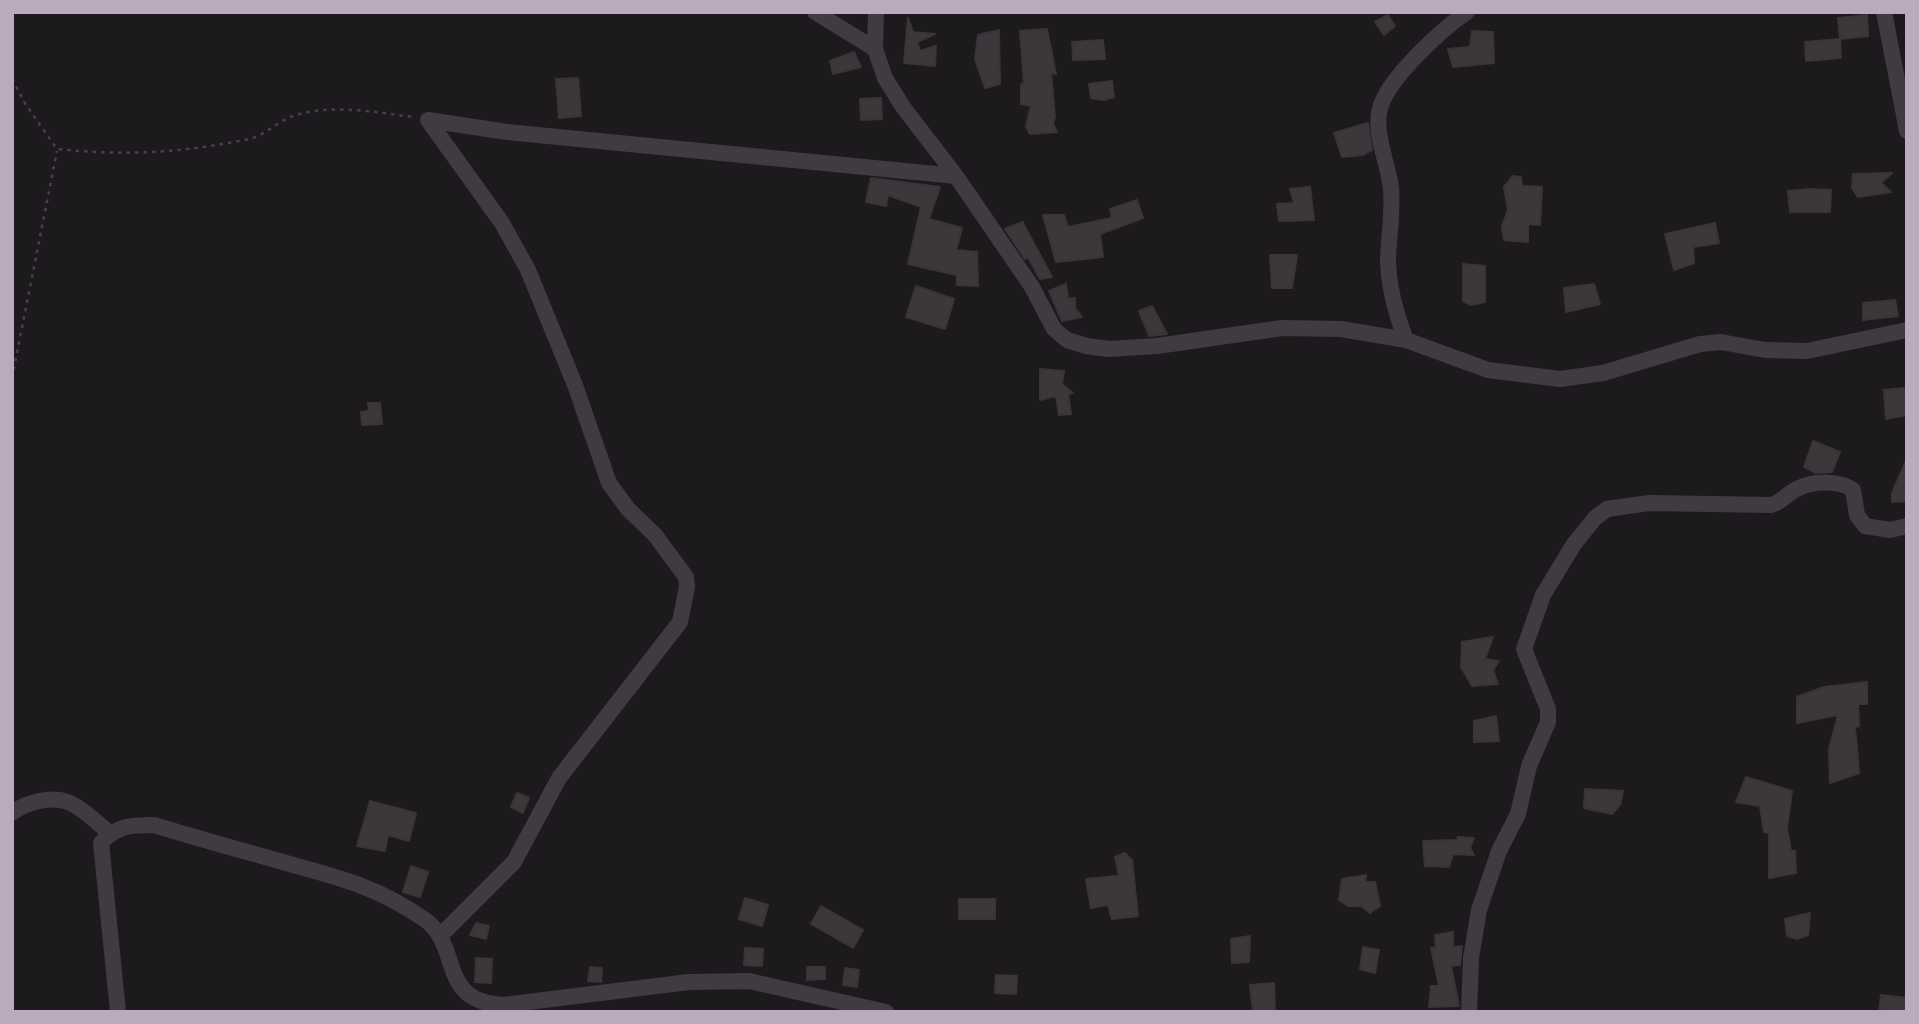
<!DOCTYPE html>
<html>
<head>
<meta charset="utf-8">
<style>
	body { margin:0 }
	#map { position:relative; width:1919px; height:1024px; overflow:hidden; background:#1c1a1c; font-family:Jost,sans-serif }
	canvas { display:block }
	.frame { position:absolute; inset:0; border:14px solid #b9abbd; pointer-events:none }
</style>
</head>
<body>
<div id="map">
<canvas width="1919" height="1024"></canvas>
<div class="frame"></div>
</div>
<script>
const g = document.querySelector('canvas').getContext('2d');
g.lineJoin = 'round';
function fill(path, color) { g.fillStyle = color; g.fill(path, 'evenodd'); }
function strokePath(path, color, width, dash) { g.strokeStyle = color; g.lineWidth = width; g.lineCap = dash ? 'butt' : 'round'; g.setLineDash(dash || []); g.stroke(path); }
const building = new Path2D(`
	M1388 15 1395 26 1384 35 1375 22Z
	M1867 15 1868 36 1840 39 1838 18Z
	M908 18 913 32 935 34 917 42 920 51 936 46 935 66 904 63Z
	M1047 29 1056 74 1051 73 1055 117 1053 124 1057 132 1030 134 1026 126 1031 106 1021 104V84L1024 85 1020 31Z
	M999 30 1000 84 985 88 975 59 978 35Z
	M1472 31 1493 32 1494 63 1453 67 1448 49 1470 47Z
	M1840 39 1841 58 1806 61 1805 42Z
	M1103 40 1105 59 1073 60 1072 42Z
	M854 52 861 67 833 74 830 61Z
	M578 78 581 116 559 118 556 79Z
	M1112 81 1114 97 1103 100 1091 98 1089 84Z
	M881 98 882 119 861 120 860 99Z
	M1368 123 1372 150 1363 155 1342 157 1334 133Z
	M1892 173 1881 183 1891 192 1858 197 1852 188 1853 174Z
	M1513 176 1521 177 1522 186 1542 187 1540 225 1528 224V242L1504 240 1502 226 1508 210 1504 187Z
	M871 178 940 187 929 219 962 228 956 250 977 252 978 286 957 285V275L908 264 921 207 888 195 886 206 866 202Z
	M1310 187 1314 220 1279 221 1277 204 1294 203 1290 189Z
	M1810 189 1831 190 1830 212H1790L1788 191Z
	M1137 200 1143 218 1100 234 1103 257 1056 262 1043 215H1064L1068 227 1112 218 1110 209Z
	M1023 222 1024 225 1052 277 1040 279 1028 257 1025 259 1005 229Z
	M1715 223 1719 243 1693 247 1694 263 1674 270 1665 234Z
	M1270 255H1297L1292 288H1272Z
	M1463 264 1485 266V302L1471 305 1463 301Z
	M1066 284 1068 299 1075 298V308L1082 317 1062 321 1049 291Z
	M1594 284 1600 304 1566 312 1564 288Z
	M916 286 954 299 945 329 906 317Z
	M1895 300 1898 316 1863 320V303Z
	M1152 306 1167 334 1149 336 1139 311Z
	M1040 369 1064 371 1062 384 1073 393 1068 394 1071 414 1059 415 1056 396 1040 400Z
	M1907 388V415L1886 419 1884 390Z
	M368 403H380L382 424 362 425 361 412 369 411Z
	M1813 441 1840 452 1832 472 1816 473 1804 467Z
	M1907 459V501L1892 502V493Z
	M1493 637 1485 659 1499 661 1493 670 1498 684 1472 686 1461 667 1462 642Z
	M1867 682V704H1858L1859 726 1855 727 1859 773 1830 783 1829 749 1838 715 1797 723V697L1824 687Z
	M1496 716 1499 741 1474 742V721Z
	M1746 777 1792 791 1787 828 1791 851H1795L1796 873 1769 878V833L1764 832 1760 806 1736 802Z
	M1585 789 1623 791 1620 805 1612 814 1584 808Z
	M517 793 529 798 523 813 511 807Z
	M370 801 416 813 409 841 388 835 385 851 357 846Z
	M1458 837 1474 838 1470 848 1474 855 1453 854 1449 867 1425 866 1423 841 1457 840Z
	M1125 853 1132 860 1138 916 1112 919 1108 905 1091 908 1086 879 1119 876 1115 857Z
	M411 866 428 872 420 897 403 892Z
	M1366 875 1365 882H1375L1380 906 1370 913 1361 906H1348L1339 900 1342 879Z
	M745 898 768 905 762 926 739 919Z
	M959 899H995V919H959Z
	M821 906 863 930 853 948 811 924Z
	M1810 913 1808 935 1797 939 1787 936 1785 919Z
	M476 923 489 926 486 939 470 935Z
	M1453 932V947L1462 946 1460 965 1451 966 1459 1006 1429 1007 1431 986H1439L1431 948H1436L1435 935Z
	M1250 936 1249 962 1232 963 1231 939Z
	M1363 947 1379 950 1375 973 1360 969Z
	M745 948 763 949 762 966 744 965Z
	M476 958 492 959 491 983 475 982Z
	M590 967 602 968 601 982 588 981Z
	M807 967H825V979L807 980Z
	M845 968 859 970 857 987 843 985Z
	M996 975 1017 976 1016 994 995 993Z
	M1274 983 1275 1012H1253L1250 985Z
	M1881 995 1907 998V1012H1879Z`);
fill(building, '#3c373b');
strokePath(building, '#393438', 2);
strokePath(new Path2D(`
	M12 79 26 105 57 149C124 156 182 153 249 139 266 135 279 120 296 115 334 104 374 112 413 117
	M12 378 57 151`), '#474049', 2.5, [3.5, 5]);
strokePath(new Path2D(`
	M815 12 875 49
	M876 12 875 49 885 78 903 107 956 176 1032 287 1054 329 1067 340 1086 346 1109 349 1157 346 1282 328 1341 329 1406 340 1488 370 1560 379 1603 373 1700 344 1721 342 1765 350 1807 351 1907 330
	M1884 12 1907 131
	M428 120 502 223 528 270 575 385 609 483 628 509 655 535 686 577 687 587 680 622 559 778 514 862 441 935
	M428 120 507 132 956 176
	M1406 340C1396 314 1388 286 1388 258 1389 234 1393 212 1391 188 1388 162 1372 130 1381 105 1391 76 1442 29 1467 12
	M12 813C26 802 53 795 70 803 84 809 98 824 110 833
	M118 1012 101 843C117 825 132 825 154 825 193 837 233 848 272 859 331 876 372 883 424 919 463 946 436 1002 504 1005L689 982 749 981 886 1012
	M1469 1012 1471 958 1479 910 1499 851 1518 814 1529 766 1548 722V709L1524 649 1543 595 1574 544 1595 518 1607 509 1649 503 1771 505C1783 502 1788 492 1799 488 1814 481 1840 480 1853 490L1857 515 1865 526 1890 530 1907 526`), '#413a42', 16);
</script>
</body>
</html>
